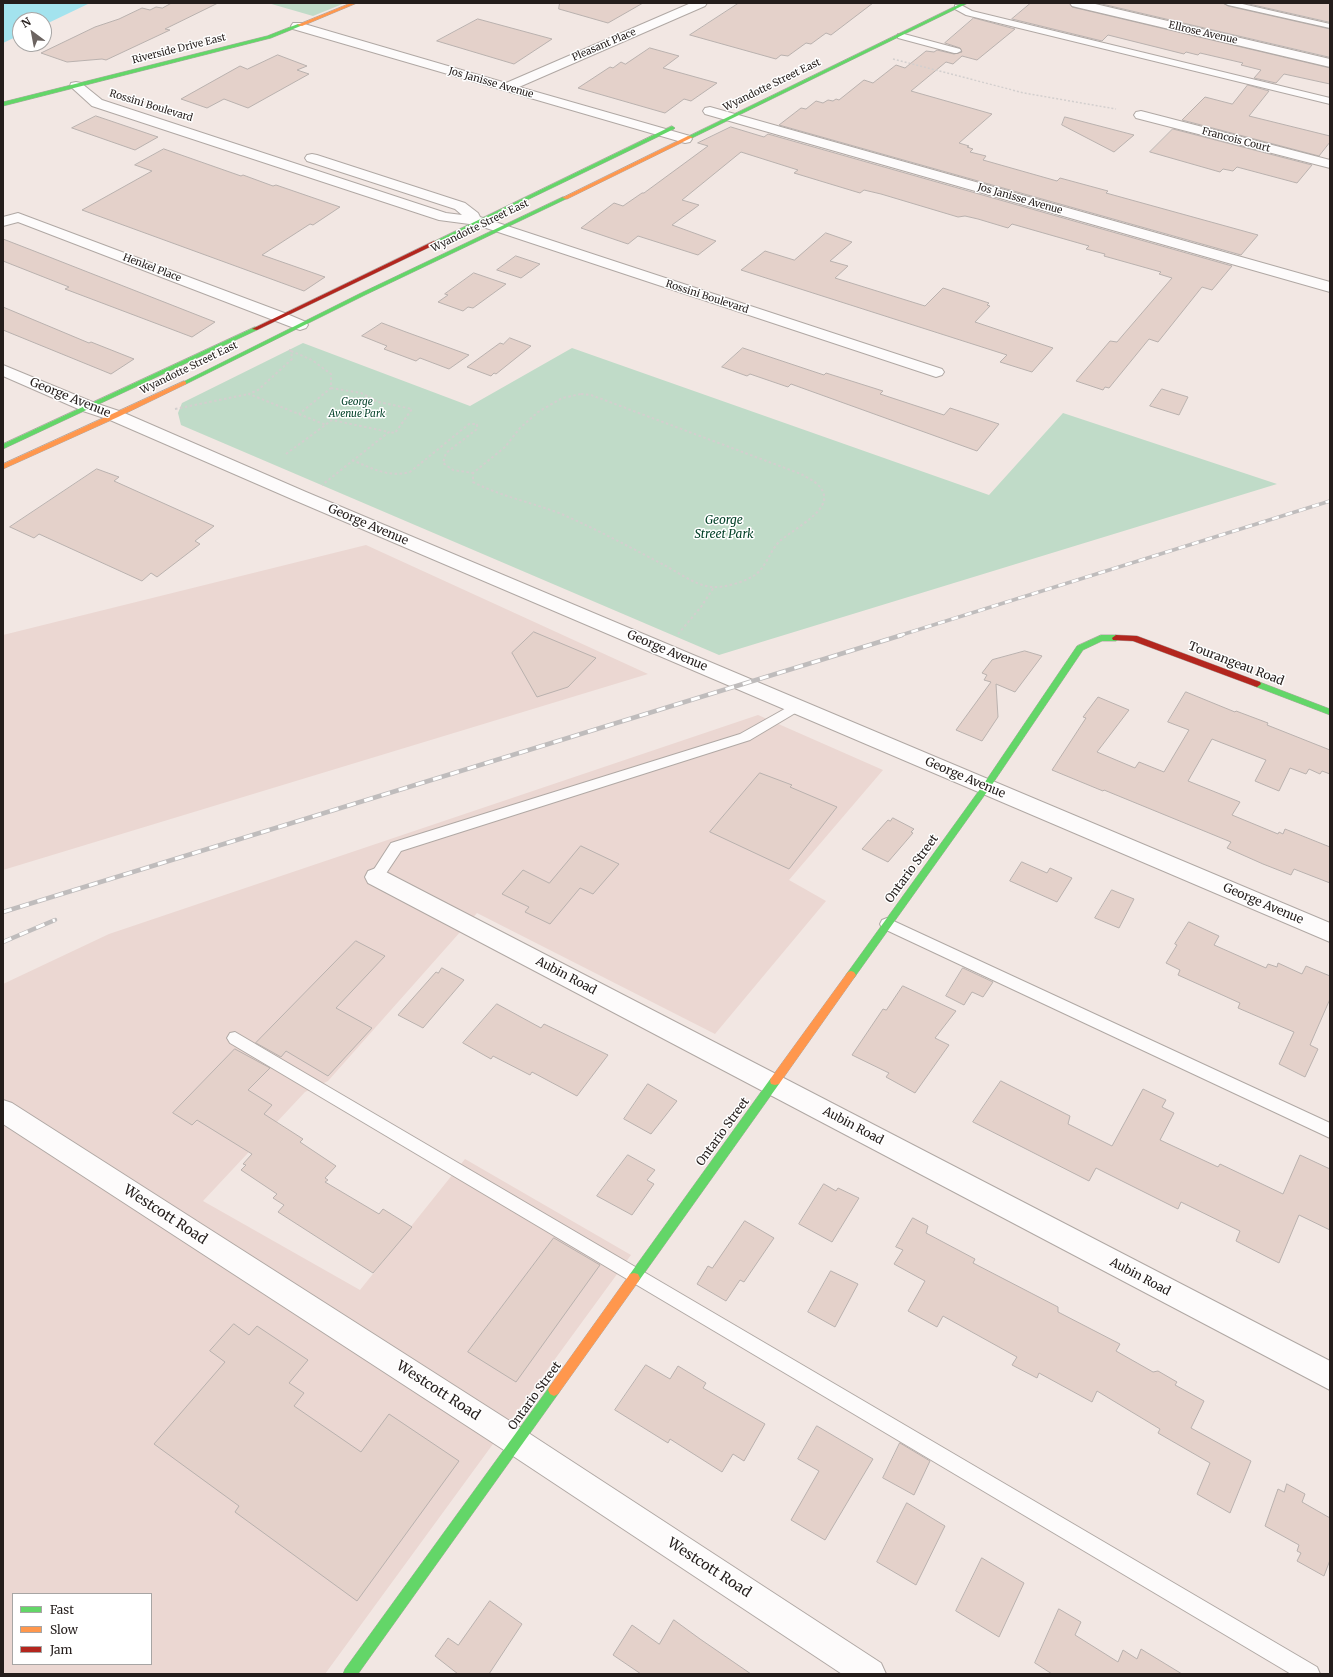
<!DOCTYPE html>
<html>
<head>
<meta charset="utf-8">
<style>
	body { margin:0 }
	#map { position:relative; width:1333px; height:1677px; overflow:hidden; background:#f2e7e3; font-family:Merriweather,serif }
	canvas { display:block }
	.frame { position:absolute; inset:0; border:4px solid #241d1b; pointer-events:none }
	.legend { position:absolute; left:12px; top:1593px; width:140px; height:72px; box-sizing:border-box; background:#fff; border:1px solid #a7a5a4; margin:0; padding:5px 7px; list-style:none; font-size:12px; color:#241d1b }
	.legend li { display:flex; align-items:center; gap:8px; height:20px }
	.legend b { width:20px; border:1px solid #a7a5a4 }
	.north { position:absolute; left:12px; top:12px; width:40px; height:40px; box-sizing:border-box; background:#fff; border:1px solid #a7a5a4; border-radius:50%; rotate:328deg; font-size:11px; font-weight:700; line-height:16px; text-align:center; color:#241d1b }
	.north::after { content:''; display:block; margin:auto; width:14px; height:18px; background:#6c6461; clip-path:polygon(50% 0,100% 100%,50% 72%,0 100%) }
</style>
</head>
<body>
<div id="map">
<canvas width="1333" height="1677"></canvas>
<div class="frame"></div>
<ul class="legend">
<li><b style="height:5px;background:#63d668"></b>Fast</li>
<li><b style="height:5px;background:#ff974d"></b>Slow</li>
<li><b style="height:5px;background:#b3261e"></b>Jam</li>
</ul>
<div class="north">N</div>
</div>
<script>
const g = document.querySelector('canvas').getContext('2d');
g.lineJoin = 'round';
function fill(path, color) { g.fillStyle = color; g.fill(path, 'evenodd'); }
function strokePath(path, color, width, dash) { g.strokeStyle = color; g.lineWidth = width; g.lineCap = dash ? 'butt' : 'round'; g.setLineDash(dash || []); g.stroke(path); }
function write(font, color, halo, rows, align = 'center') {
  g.font = font + ' Merriweather,serif'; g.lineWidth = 3; g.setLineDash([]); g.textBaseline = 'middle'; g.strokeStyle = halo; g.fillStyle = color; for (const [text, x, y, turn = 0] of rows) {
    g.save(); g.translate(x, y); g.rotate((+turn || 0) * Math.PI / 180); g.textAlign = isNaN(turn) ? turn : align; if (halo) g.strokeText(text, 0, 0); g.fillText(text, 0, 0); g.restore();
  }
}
fill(new Path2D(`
	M366 545 648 674 3 870V635Z
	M758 715 883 770 789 880 826 901 715 1034 477 913 328 1081 305 1092 203 1201 360 1290 465 1159 631 1255 325 1674H3V984L109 934ZM13 1594H151V1664H13Z`), '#ebd7d2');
fill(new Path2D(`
	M268 3H345L313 16Z
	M303 343 470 406 572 348 989 495 1063 413 1277 484 719 655 181 425 178 413 182 403Z`), '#c0dbc8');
fill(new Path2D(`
	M3 3H90L44 25V20H20V35L3 43Z`), '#a3e3ee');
const building = new Path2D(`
	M172 3H218L165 29 170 30 106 60 102 59 67 62 41 53 95 27 119 19 142 8 150 10 156 7 162 8Z
	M560 3H643L608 23 559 9Z
	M739 3H873L831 35 826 33 811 44 806 43 788 56 781 55 776 59 690 35Z
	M1031 3H1069L1072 7 1330 68V84L1284 74 1276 83 1254 78 1261 70 1241 65 1243 63 1200 53 1198 55 1186 52 1184 54 1108 35 1102 41 1012 19Z
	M1098 3H1223L1228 6 1330 29V57Z
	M1245 3H1330V22Z
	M974 18 1015 29 977 60 962 56 953 64 946 62 911 91 992 114 959 143 969 146 967 147 973 149 970 152 986 156 983 160 1057 181 1060 178 1108 191 1106 193 1258 235 1241 255 779 125 801 108 806 109 816 101 823 103 828 100 833 101 836 99 839 100 864 80 873 83 896 65 905 68 926 51 934 52 937 50 954 54 962 52 960 48 945 43Z
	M478 19 552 39 514 64 437 41Z
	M650 48 679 56 663 68 717 83 691 101 684 99 665 113 578 88 610 67 613 68 621 62 625 64Z
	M278 55 307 66 297 70 309 74 248 108 224 99 207 108 181 99 240 66 247 69Z
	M1248 85 1269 91 1249 116 1330 136V142L1319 156 1182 120 1205 97 1232 104Z
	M96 116 158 137 135 150 72 128Z
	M1065 117 1134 135 1114 152 1062 125Z
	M731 127 764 137 768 134 1232 266 1212 290 1202 287 1158 342 1149 339 1109 388 1105 387 1103 390 1076 381 1110 341 1117 342 1172 278 1159 274 1161 272 1104 256 1105 254 1086 249 1089 246 1012 224 1008 228 978 219 965 216 958 217 881 194 864 190 860 193 794 173 798 170 741 152 682 200 699 205 672 225 716 241 698 255 638 236 628 244 581 228 614 203 623 206 642 193H644L708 146 698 143Z
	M1173 129 1312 165 1297 183 1237 167 1233 171 1223 169 1220 172 1150 152Z
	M164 149 241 176 243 175 273 186 276 185 340 207 313 225 310 224 262 255 325 277 304 291 82 210 152 171 135 165Z
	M826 233 852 242 830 261 848 266 835 278 925 306 943 288 989 303 987 305 990 306 975 322 1053 348 1032 372 1000 362 1007 355 741 270 765 251 794 260Z
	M3 239 34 251 215 322 192 337 65 289 69 287 3 261Z
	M516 256 540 264 521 278 497 270Z
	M474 273 506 284 473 308 468 307 463 311 438 302 448 295 445 294Z
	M3 307 89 343 91 342 134 359 111 374 3 330Z
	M382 323 406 332 469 355 449 369 420 358 416 361 384 349 387 346 362 336Z
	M510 338 531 346 496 374 494 373 491 376 467 367 500 343 503 344Z
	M743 348 824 375 826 373 883 391 880 394 944 415 950 408 999 424 977 451 791 384 788 387 750 374 747 376 722 367Z
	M1162 389 1188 397 1179 415 1150 406Z
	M97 469 119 477 114 481 214 526 195 541 200 544 157 577 151 573 142 581 39 534 34 538 10 527Z
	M534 632 596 658 568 687 537 697 512 653Z
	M1025 651 1042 656 1015 692 996 684 998 717 982 741 956 730 991 682 984 680 987 675 982 673 992 660Z
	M1186 692 1235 712 1236 711 1268 723 1267 725 1330 750V774L1322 771 1320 774 1309 769 1306 774 1290 768 1279 791 1255 781 1266 760 1212 739 1188 781 1240 802 1232 815 1278 834 1279 832 1283 834 1285 829 1330 847V883L1294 869 1291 875 1263 864 1227 848 1231 842 1104 790 1103 791 1052 770 1086 718 1083 717 1098 697 1129 710 1097 752 1135 768 1139 762 1164 772 1189 730 1168 722Z
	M760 773 792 785 790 787 837 807 789 869 710 832Z
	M893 818 914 829 911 832 913 833 888 862 862 849 888 820 890 821Z
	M581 846 619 864 593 894 580 888 550 924 525 912 529 907 502 894 523 870 549 883Z
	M1022 862 1047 873 1050 868 1072 878 1057 902 1010 881Z
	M1112 890 1134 899 1119 928 1095 918Z
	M1189 922 1219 936 1214 945 1266 968 1268 964 1277 967 1278 963 1302 974 1306 966 1330 976V999L1310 1045 1318 1049 1305 1077 1279 1064 1294 1032 1238 1008 1240 1003 1178 975 1180 970 1166 963 1177 945 1175 944Z
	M356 941 385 956 336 1008 372 1028 328 1076 286 1051 281 1057 256 1043Z
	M442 968 464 980 423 1028 398 1015 436 972 438 973Z
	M963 968 993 982 983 997 972 992 964 1005 946 996Z
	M903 986 956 1011 935 1038 949 1045 915 1093 886 1077 889 1073 852 1055 883 1009 886 1010Z
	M497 1004 541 1028 544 1024 608 1055 577 1096 532 1072 530 1075 493 1056 491 1059 463 1043Z
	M235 1049 270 1068 248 1090 272 1105 264 1114 303 1139 300 1142 336 1166 325 1178 328 1180 325 1182 379 1214 383 1209 412 1227 373 1273 278 1212 284 1205 273 1198 277 1194 241 1170 246 1165 243 1164 252 1154 197 1120 192 1125 173 1113Z
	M1001 1081 1070 1116 1068 1124 1112 1146 1143 1089 1166 1100 1162 1107 1174 1113 1160 1140 1218 1167 1220 1164 1283 1194 1300 1155 1330 1169V1230L1299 1215 1279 1263 1236 1241 1240 1231 1181 1202 1178 1209 1096 1168 1089 1181 973 1122Z
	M648 1084 677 1101 651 1134 624 1119Z
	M628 1155 655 1170 647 1180 654 1184 632 1215 597 1196Z
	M824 1184 836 1191 838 1188 859 1198 832 1242 799 1224Z
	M913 1218 928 1226 926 1233 975 1259 973 1263 1058 1307V1312L1120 1344 1116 1351 1153 1372 1158 1371 1177 1382 1175 1385 1204 1401 1191 1428 1251 1461 1230 1513 1197 1494 1210 1463 1158 1433 1160 1429 1097 1391 1092 1402 1039 1373 1037 1378 1012 1365 1017 1357 943 1316 937 1327 908 1311 925 1281 894 1264 903 1250 896 1247Z
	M745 1221 774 1238 744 1282 740 1280 726 1301 697 1284 708 1266 712 1268Z
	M554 1238 600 1265 516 1382 468 1352Z
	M831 1271 858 1284 835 1327 808 1312Z
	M234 1324 249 1335 257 1326 308 1360 289 1383 304 1393 294 1406 361 1452 389 1414 459 1461 357 1601 235 1512 239 1506 154 1444 225 1362 210 1351Z
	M646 1365 670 1379 678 1366 706 1383 703 1388 765 1424 744 1461 733 1454 722 1472 670 1439 668 1443 615 1410Z
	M817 1426 873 1459 825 1540 791 1520 819 1471 798 1459Z
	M900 1443 930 1461 914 1495 883 1478Z
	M1287 1484 1305 1494 1302 1502 1330 1518V1560L1324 1576 1297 1561 1301 1553 1297 1551 1299 1545 1265 1526 1278 1489 1284 1492Z
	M907 1503 945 1526 916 1585 877 1562Z
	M982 1558 1024 1583 999 1637 956 1611Z
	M490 1601 522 1624 489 1674H458L435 1656 448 1638 458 1645Z
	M1059 1609 1081 1622 1075 1635 1118 1662 1123 1650 1137 1659 1141 1649 1182 1674H1052L1035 1663Z
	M674 1620 700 1639 751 1674H641L613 1655 632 1625 659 1644Z`);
fill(building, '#e4d1ca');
strokePath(building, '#b9b1ae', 1);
const lane = new Path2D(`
	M1224 3H1238L1330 24V28L1228 5Z
	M955 5H961L972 11 1330 98V104L966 15 955 9Z
	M898 34H904L960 49 961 51 957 53H954L898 38Z
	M797 702 802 703 803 706 802 709 750 740 401 851 381 881 376 882 371 881 369 877 391 843 740 734Z
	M887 918 1330 1123V1138L882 928 880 924 882 920Z
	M235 1032 1317 1667 1320 1674H1291L230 1043 227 1038 230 1033Z`);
const street = new Path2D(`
	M691 3H707L705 6 519 87 690 136 692 139 690 142 685 143 293 29 291 26 293 23H301L506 83Z
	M1070 3H1091L1330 59V67L1076 7 1072 6Z
	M76 82 81 83 102 100 446 213 462 215 455 209 307 161 305 158 307 155 312 154 317 155 465 203 478 213 480 217 942 369 944 372 942 375 936 377 930 375 477 225 439 220 92 106 70 86 71 83Z
	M710 107 1330 282V292L705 114 703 111 705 108Z
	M1141 111 1330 160V168L1136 118 1134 115 1136 112Z
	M18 213 287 314 306 322 308 325 306 328 300 330 294 328 18 222 3 226V217Z
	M3 365 95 403 122 412 306 492 1330 923V942L294 500 110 420 83 411 3 376Z
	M376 868 384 871 1330 1361V1390L368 883 365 877 368 871Z
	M3 1100 12 1103 527 1432 881 1663 886 1674H842L507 1452 3 1124Z`);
const fast = new Path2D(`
	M962 3H968L692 138 687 137Z
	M298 24 303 25 271 38 3 106V102L267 36Z
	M672 126 675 128 674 129 436 244 431 243Z
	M563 197 568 198 365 295 186 384H182L181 383 361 293Z
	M255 327 258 329 257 330 3 449V444Z
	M1101 635H1116L1120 638 1116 641H1102L1083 650 989 789 854 978 851 979 848 978 846 975 848 972 983 785 1077 646Z
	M1257 681 1330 709V715L1254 686 1253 684 1254 682Z
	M775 1077 779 1078 780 1081 779 1084 638 1282 634 1283 630 1282 628 1278 630 1274 771 1078Z
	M554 1384 558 1386 560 1390 558 1394 358 1674H343L345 1669 550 1386Z`);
const slow = new Path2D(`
	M351 3H357L302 26 297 25Z
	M688 136 693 137 567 199 562 198Z
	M184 381 186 382V384L118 417 3 469V464Z
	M851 971 854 972 856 975 854 978 779 1084 775 1085 771 1084 770 1081 771 1078 848 972Z
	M634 1273 638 1274 640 1278 638 1282 558 1394 554 1396 550 1394 548 1390 550 1386 630 1274Z`);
const jam = new Path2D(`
	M434 241 436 242V244L257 330 252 329Z
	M1116 635 1137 636 1260 682 1261 684 1257 687 1254 686 1133 641 1113 640 1112 638Z`);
strokePath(lane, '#b0a8a4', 2);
strokePath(street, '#b0a8a4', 2);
strokePath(fast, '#b0a8a4', 1);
strokePath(slow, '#b0a8a4', 1);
strokePath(jam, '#b0a8a4', 1);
strokePath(new Path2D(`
	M893 59 1024 93 1116 109`), '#d3cfce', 1.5, [2, 2]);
strokePath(new Path2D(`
	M289 350 291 351 292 359 258 390 249 394 326 425
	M291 351 312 360 331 374V388L299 414
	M331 388 361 393 378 402 412 409 395 433 389 432
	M581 394 591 395 801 474C810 479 826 486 824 500 822 515 791 531 780 541 770 550 767 566 755 575 744 582 725 588 712 587 694 585 678 572 662 564 628 546 594 528 559 513 530 502 500 496 473 482V473L505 447 520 428 538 412 562 398Z
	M175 409 249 394
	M286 454 332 420 389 432 322 485
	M352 460C371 468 389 478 410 472L469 424H477V429L446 453 443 463 453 470 473 473
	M678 634 701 607 714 587`), '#d3cfce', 2, [2.5, 2.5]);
fill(lane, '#fdfbfb');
fill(street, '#fdfbfb');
fill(fast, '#63d668');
fill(slow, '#ff974d');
fill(jam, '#b3261e');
const railFar1 = new Path2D(`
	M898 636 1330 501`);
const rail = new Path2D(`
	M3 912 902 635
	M3 942 55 920`);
strokePath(railFar1, '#bfbcbc', 3.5);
strokePath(rail, '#bfbcbc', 4.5);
strokePath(railFar1, '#fff', 2.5, [7]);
strokePath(rail, '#fff', 3, [9]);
write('10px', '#241d1b', '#fff', [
	["Ellrose Avenue",1203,33,13],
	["Pleasant Place",604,45,-23],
	["Riverside Drive East",179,49,-14],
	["Jos Janisse Avenue",491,83,16],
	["Wyandotte Street East",772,85,-26],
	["Rossini Boulevard",151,106,17],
	["Francois Court",1236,140,15],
	["Jos Janisse Avenue",1020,199,16],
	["Wyandotte Street East",480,226,-26],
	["Henkel Place",152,268,21],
	["Rossini Boulevard",707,297,18],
	["Wyandotte Street East",189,368,-26]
]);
write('italic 10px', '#003f26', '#fff', [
	["George",357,402],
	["Avenue Park",357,414]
]);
write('12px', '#241d1b', '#fff', [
	["George Avenue",70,398,22],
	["George Avenue",368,525,23],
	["George Avenue",667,651,23],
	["Tourangeau Road",1236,664,21],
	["George Avenue",965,778,23],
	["Ontario Street",912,869,-54],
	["George Avenue",1263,904,23],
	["Aubin Road",566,976,28],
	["Aubin Road",853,1126,28],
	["Ontario Street",723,1132,-54],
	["Aubin Road",1140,1277,28],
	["Ontario Street",535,1396,-54]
]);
write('italic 12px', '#003f26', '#fff', [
	["George",724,521],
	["Street Park",724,535]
]);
write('14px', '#241d1b', '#fff', [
	["Westcott Road",165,1215,33],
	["Westcott Road",438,1391,33],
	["Westcott Road",709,1568,33]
]);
</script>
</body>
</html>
